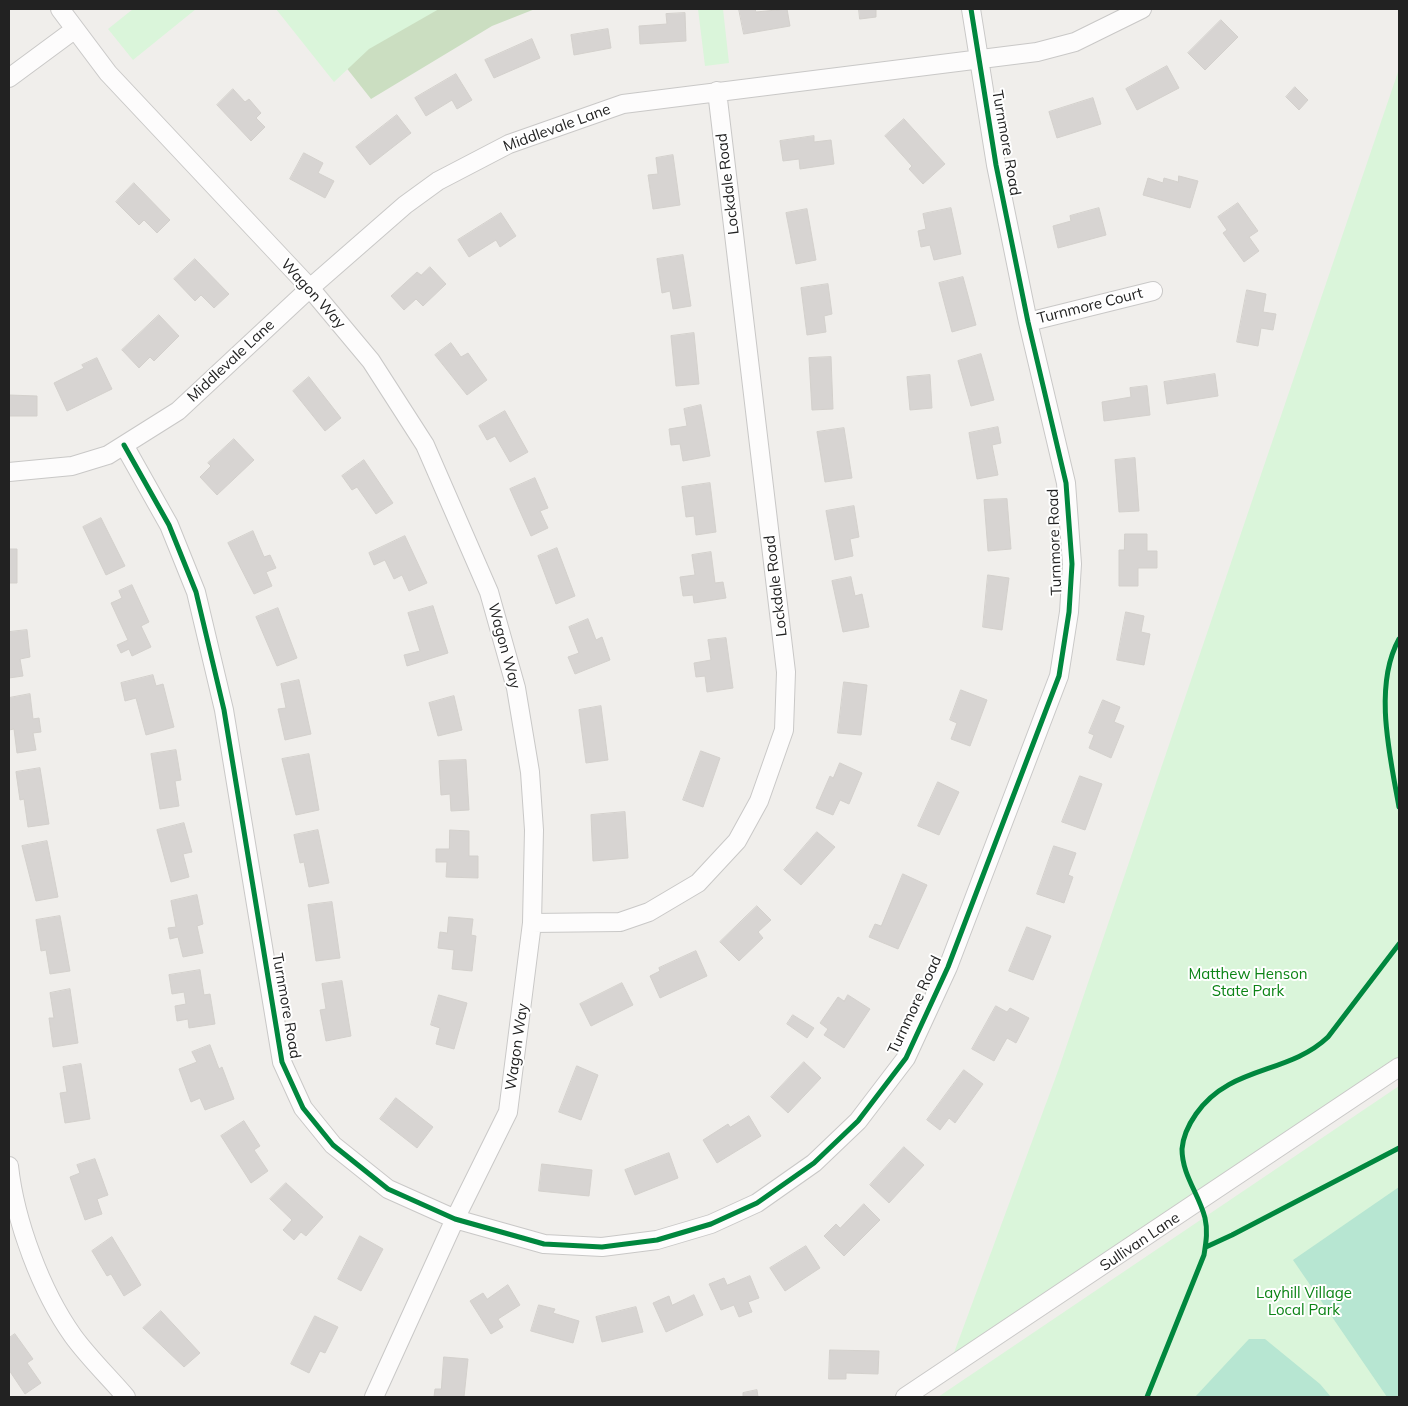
<!DOCTYPE html>
<html>
<head>
<meta charset="utf-8">
<style>
	body { margin:0 }
	#map { position:relative; width:1408px; height:1406px; overflow:hidden; background:#f0eeeb; font-family:Mulish,sans-serif }
	canvas { display:block }
	.frame { position:absolute; inset:0; border:10px solid #222; pointer-events:none }
</style>
</head>
<body>
<div id="map">
<canvas width="1408" height="1406"></canvas>
<div class="frame"></div>
</div>
<script>
const g = document.querySelector('canvas').getContext('2d');
g.lineJoin = 'round';
function fill(path, color) { g.fillStyle = color; g.fill(path, 'evenodd'); }
function strokePath(path, color, width, dash) { g.strokeStyle = color; g.lineWidth = width; g.lineCap = dash ? 'butt' : 'round'; g.setLineDash(dash || []); g.stroke(path); }
function write(font, color, halo, rows, align = 'center') {
  g.font = font + ' Mulish,sans-serif'; g.lineWidth = 4; g.setLineDash([]); g.textBaseline = 'middle'; g.strokeStyle = halo; g.fillStyle = color; for (const [text, x, y, turn = 0] of rows) {
    g.save(); g.translate(x, y); g.rotate((+turn || 0) * Math.PI / 180); g.textAlign = isNaN(turn) ? turn : align; if (halo) g.strokeText(text, 0, 0); g.fillText(text, 0, 0); g.restore();
  }
}
fill(new Path2D(`
	M300 9H535L492 26 371 99Z`), '#cbdec1');
fill(new Path2D(`
	M133 9H196L133 60 108 29Z
	M276 9H439L369 49 334 82Z
	M698 9H723L729 63 705 66Z
	M1399 69V1062L948 1369 1058 1071Z
	M1399 1086V1397H938Z`), '#daf5da');
fill(new Path2D(`
	M1399 1187V1397H1387L1293 1260Z
	M1249 1339H1265L1320 1384 1331 1397H1195Z`), '#b7e6d2');
const building = new Path2D(`
	M739 9H755L756 12 787 9 790 26 744 34Z
	M859 9H876V17L860 19Z
	M685 13 686 41 640 44 639 26 667 24 666 14Z
	M1221 20 1238 37 1205 70 1188 53Z
	M608 29 611 48 574 55 571 35Z
	M532 39 540 58 494 78 485 60Z
	M1167 66 1179 88 1137 110 1126 89Z
	M456 74 472 100 457 109 452 100 426 116 415 98Z
	M1295 87 1308 100 1299 110 1286 97Z
	M233 89 245 102 249 99 261 113 256 118 265 127 251 141 217 105Z
	M1093 98 1101 124 1057 138 1049 112Z
	M397 115 411 133 370 165 356 147Z
	M904 119 945 164 923 184 909 169 912 166 885 136Z
	M814 136V142L831 140 834 164 800 169 799 159 783 161 780 141Z
	M304 153 323 163 318 173 334 181 325 198 290 179Z
	M673 155 680 205 653 209 648 175 658 174 656 158Z
	M1179 176 1198 181 1190 208 1143 195 1148 178 1163 183 1164 178 1178 182Z
	M134 183 170 220 157 233 144 220 139 225 116 202Z
	M1238 203 1258 231 1249 237 1259 251 1244 262 1223 233 1227 230 1218 217Z
	M951 208 961 254 934 260 930 245 921 247 918 231 926 229 923 214Z
	M1099 208 1106 235 1058 248 1053 226 1071 221 1070 216Z
	M807 209 816 260 796 264 786 213Z
	M501 213 516 236 500 247 496 240 469 257 458 240Z
	M683 255 691 306 673 309 670 291 662 293 657 259Z
	M195 259 229 294 214 308 201 295 195 301 174 279Z
	M430 267 446 284 423 306 416 299 404 310 391 296 417 272 421 275Z
	M963 277 976 325 952 332 939 283Z
	M828 284 832 314 824 316 826 332 807 335 801 288Z
	M1247 290 1266 294 1263 312 1276 314 1273 330 1261 328 1258 346 1237 342Z
	M159 315 179 336 154 361 150 357 139 368 122 350Z
	M694 333 699 384 676 386 671 336Z
	M451 343 461 357 468 353 487 380 467 395 435 355Z
	M981 354 994 400 971 406 958 361Z
	M831 357 833 409 812 410 809 358Z
	M97 358 112 389 67 411 54 383 84 368 82 365Z
	M1215 374 1218 396 1167 404 1164 382Z
	M930 375 932 408 910 410 907 377Z
	M309 377 341 418 325 431 293 391Z
	M1147 386 1150 415 1104 421 1102 402 1131 397 1130 388Z
	M9 395 37 396V416H9Z
	M701 405 710 456 683 461 680 444 671 445 669 429 687 426 684 409Z
	M505 411 528 452 510 462 495 436 487 440 479 426Z
	M998 427 1001 443 992 445 998 475 977 479 969 433Z
	M844 428 852 478 825 482 817 432Z
	M234 439 254 460 217 495 200 477 211 466 208 463Z
	M1135 458 1139 511 1119 512 1115 460Z
	M364 460 393 503 376 514 357 487 352 490 342 476Z
	M535 478 548 508 540 511 548 528 531 536 510 489Z
	M710 483 716 532 696 535 694 516 686 517 682 487Z
	M1007 499 1011 549 988 551 984 500Z
	M854 506 859 537 850 539 853 556 835 560 826 511Z
	M101 518 125 566 106 575 83 527Z
	M253 531 264 557 270 555 276 568 266 572 272 586 254 594 228 543Z
	M9 533V549H17V583H9Z
	M1125 534H1147V551H1157V568H1138V586H1119V550H1124Z
	M405 536 427 583 409 591 402 575 394 579 385 560 374 565 369 553Z
	M557 548 575 596 556 604 538 556Z
	M711 552 715 583 723 582 726 598 694 603 693 595 683 596 680 577 695 575 692 555Z
	M988 575 1009 578 1002 630 983 627Z
	M851 577 855 596 862 594 869 627 843 632 832 581Z
	M132 585 149 622 141 626 151 647 132 656 129 649 121 653 117 645 128 640 111 603 122 598 119 591Z
	M433 606 448 653 407 666 404 655 420 651 408 613Z
	M278 608 297 658 277 666 256 617Z
	M1126 612 1144 616 1141 632 1150 634 1144 665 1117 660Z
	M588 619 596 640 602 637 610 660 575 674 568 657 579 653 569 627Z
	M27 630 30 657 20 659 23 676 9 678V632Z
	M726 638 733 688 707 692 705 676 696 677 694 663 711 660 708 640Z
	M153 675 156 686 163 684 174 727 146 735 136 698 125 701 121 683Z
	M299 680 311 734 285 740 278 709 286 708 281 684Z
	M844 682 867 685 861 735 838 733Z
	M961 690 987 700 970 746 951 739 957 723 950 720Z
	M30 694 33 719 39 718 41 732 33 733 36 750 17 753 14 729 9 730V698Z
	M454 696 462 730 438 736 429 703Z
	M1103 700 1120 707 1114 722 1124 726 1111 758 1089 748 1094 735 1089 733Z
	M601 706 608 760 586 763 579 710Z
	M176 750 181 780 175 781 179 806 160 809 151 754Z
	M701 751 720 758 703 807 683 800Z
	M309 754 319 810 296 815 282 759Z
	M466 760 469 810 451 811 450 794 441 795 439 761Z
	M840 763 862 773 849 804 840 800 833 815 816 808 830 776 833 778Z
	M40 768 49 824 28 827 24 799 20 800 16 772Z
	M1080 776 1102 784 1085 830 1062 822Z
	M938 782 959 792 939 835 918 826Z
	M625 812 628 858 593 861 591 815Z
	M184 823 192 852 183 854 189 877 171 882 157 830Z
	M318 830 329 883 309 887 304 862 300 863 294 835Z
	M450 830 469 831V856H478V878L446 877 447 862H436V849H449Z
	M817 832 835 847 801 885 784 870Z
	M47 841 58 897 36 901 22 846Z
	M1054 846 1076 853 1068 875 1073 877 1064 903 1037 894Z
	M903 874 927 885 898 949 869 937 875 924 881 926Z
	M197 895 203 924 197 926 203 953 183 957 178 937 170 939 168 928 176 927 171 901Z
	M332 902 340 958 316 961 308 905Z
	M757 906 771 920 758 932 763 938 739 961 720 942Z
	M60 916 70 971 50 974 46 950 41 951 36 920Z
	M449 917 473 919 471 935 476 936 472 971 452 969 454 950 438 948 440 932 447 933Z
	M1027 927 1051 936 1033 980 1009 971Z
	M696 951 707 976 660 998 650 976 660 971 659 968Z
	M200 970 204 995 210 994 215 1024 189 1028 188 1019 177 1021 175 1006 186 1004 184 992 172 994 169 975Z
	M342 981 351 1036 326 1041 320 1010 326 1009 322 984Z
	M622 983 633 1005 591 1026 580 1004Z
	M70 989 78 1043 53 1047 49 1018H54L50 993Z
	M439 995 467 1003 454 1049 436 1044 440 1028 431 1025Z
	M848 995 870 1009 844 1048 824 1035 828 1029 820 1023 838 997 844 1001Z
	M996 1006 1007 1012 1010 1008 1029 1018 1016 1043 1007 1038 994 1061 972 1049Z
	M793 1015 814 1028 807 1038 787 1024Z
	M210 1045 219 1069 222 1067 234 1099 205 1110 200 1098 191 1102 179 1069 197 1062 192 1052Z
	M804 1062 821 1078 788 1113 771 1097Z
	M81 1064 90 1119 65 1123 60 1093 67 1092 63 1067Z
	M577 1066 598 1075 581 1120 559 1112Z
	M964 1070 983 1084 955 1123 949 1118 940 1130 927 1120Z
	M396 1098 433 1127 417 1148 380 1119Z
	M749 1116 761 1136 717 1163 703 1140 728 1124 730 1127Z
	M244 1121 260 1146 254 1150 268 1171 251 1183 221 1136Z
	M904 1147 924 1165 889 1203 870 1185Z
	M669 1153 678 1178 635 1195 625 1170Z
	M95 1159 108 1195 97 1199 102 1214 85 1220 70 1177 80 1173 77 1165Z
	M542 1164 592 1170 589 1196 539 1191Z
	M286 1183 323 1217 306 1236 301 1232 294 1240 283 1230 292 1220 270 1199Z
	M864 1204 880 1220 844 1256 824 1236 836 1224 840 1228Z
	M360 1236 383 1249 361 1291 338 1279Z
	M112 1237 141 1285 124 1296 111 1274 107 1276 92 1251Z
	M806 1246 820 1268 785 1291 770 1268Z
	M750 1276 759 1298 748 1302 752 1312 739 1317 734 1305 721 1310 709 1284 724 1278 727 1285Z
	M508 1285 520 1305 498 1319 503 1327 491 1334 470 1301 483 1293 487 1299Z
	M694 1295 703 1315 666 1332 653 1303 669 1296 672 1305Z
	M539 1305 555 1309 553 1313 579 1321 573 1343 531 1331Z
	M636 1307 643 1332 602 1342 596 1317Z
	M161 1311 200 1353 184 1367 143 1328Z
	M315 1316 338 1327 325 1353 320 1351 309 1373 291 1364Z
	M15 1334 33 1359 27 1363 41 1383 25 1394 9 1370V1338Z
	M830 1350 879 1351 878 1374 846 1373V1379H829Z
	M444 1357 468 1359 464 1397H434L435 1389H441Z
	M757 1390 758 1397H743V1393Z`);
fill(building, '#d7d4d2');
strokePath(building, '#d3d0cc', 1);
const street = new Path2D(`
	M60 9 108 73 310 288 371 361 425 445 489 592 516 688 530 772 534 830 532 923 508 1112 455 1219 374 1397
	M9 78 74 30
	M1028 322 1153 291
	M124 445 169 525 196 592 224 710 282 1062 303 1108 333 1145 388 1189 455 1219 544 1244 602 1247 657 1240 711 1224 757 1203 814 1163 858 1121 906 1058 948 967 1059 676 1069 612 1072 564 1066 483 1028 322 996 165 971 9
	M9 472 72 466 108 455 178 411 310 288 405 205 438 181 509 144 623 104 1037 52 1075 42 1142 9
	M532 923 620 922 649 912 698 883 737 841 759 801 784 730 786 672 717 91
	M9 1166C15 1221 41 1291 73 1336 89 1358 109 1377 126 1397
	M905 1397 1399 1067`);
strokePath(street, '#c9c8c7', 20);
strokePath(street, '#fdfcfc', 18);
strokePath(new Path2D(`
	M124 445 169 525 196 592 224 710 282 1062 303 1108 333 1145 388 1189 455 1219 544 1244 602 1247 657 1240 711 1224 757 1203 814 1163 858 1121 906 1058 948 967 1059 676 1069 612 1072 564 1066 483 1028 322 996 165 971 9
	M1399 639C1373 686 1390 756 1399 807
	M1206 1247 1232 1235 1399 1148
	M1147 1397 1204 1255C1206 1242 1208 1231 1205 1218 1199 1194 1182 1175 1182 1149 1183 1137 1189 1124 1196 1114 1230 1065 1288 1075 1328 1037L1399 944`), '#00873e', 5);
write('15px', '#222', '#fff', [
	["Middlevale Lane",557,128,-20],
	["Turnmore Road",1006,143,80],
	["Lockdale Road",728,184,-97],
	["Wagon Way",313,294,48],
	["Turnmore Court",1090,306,-14],
	["Middlevale Lane",231,361,-43],
	["Turnmore Road",1055,542,-92],
	["Lockdale Road",776,586,-97],
	["Wagon Way",504,646,75],
	["Turnmore Road",915,1005,-65],
	["Turnmore Road",286,1006,80],
	["Wagon Way",517,1047,-82],
	["Sullivan Lane",1140,1242,-34]
]);
write('15px', '#0c8416', '#fff', [
	["Matthew Henson",1248,974],
	["State Park",1248,991],
	["Layhill Village",1304,1293],
	["Local Park",1304,1310]
]);
</script>
</body>
</html>
